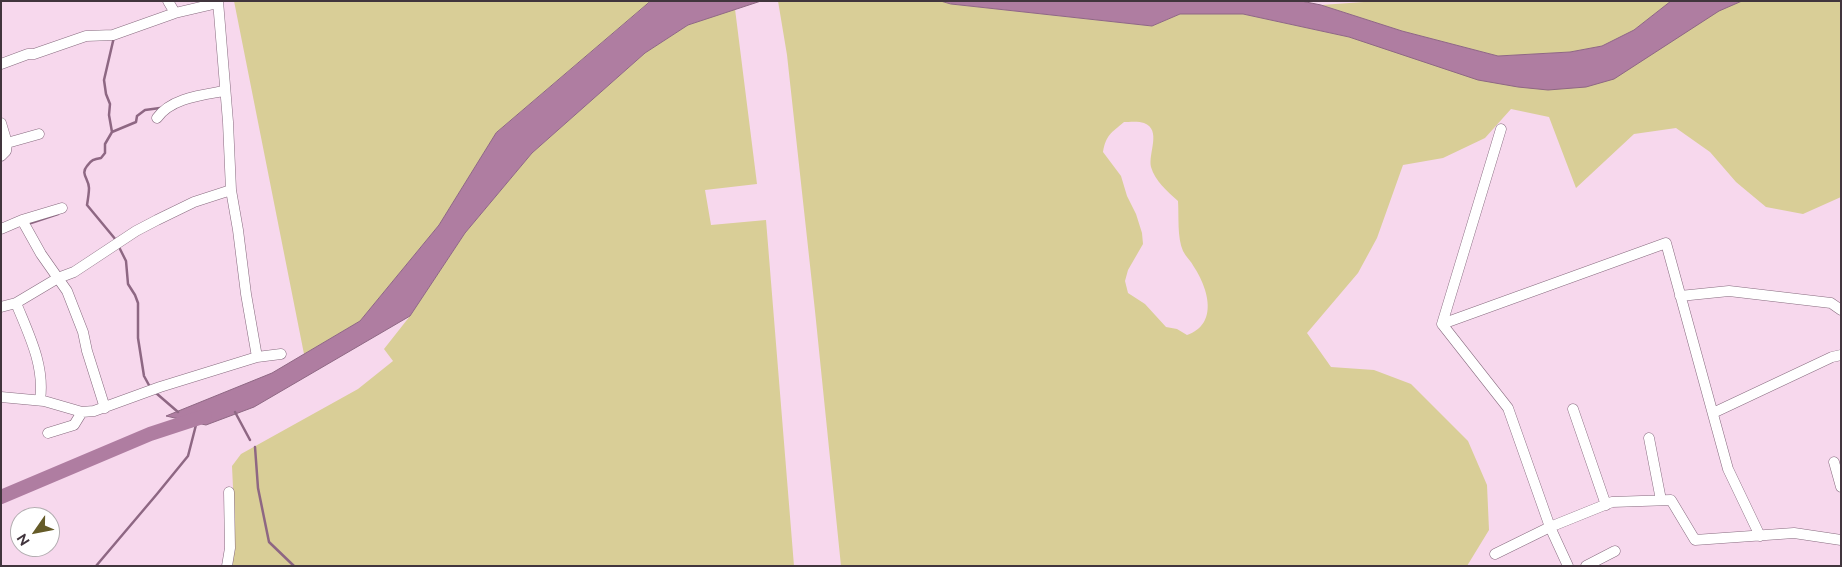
<!DOCTYPE html>
<html>
<head>
<meta charset="utf-8">
<style>
	body { margin:0 }
	#map { position:relative; width:1842px; height:567px; overflow:hidden; background:#f7d8ed; font-family:Raleway,sans-serif }
	canvas { display:block }
	.frame { position:absolute; inset:0; border:2px solid #41353d; pointer-events:none }
	.north { position:absolute; left:10px; top:507px; width:50px; height:50px; box-sizing:border-box; background:#fff; border:1px solid #b3aeb1; border-radius:50%; rotate:237deg; font-size:14px; font-weight:700; line-height:20px; text-align:center; color:#41353d }
	.north::after { content:''; display:block; margin:auto; width:18px; height:22px; background:#655b28; clip-path:polygon(50% 0,100% 100%,50% 72%,0 100%) }
</style>
</head>
<body>
<div id="map">
<canvas width="1842" height="567"></canvas>
<div class="frame"></div>
<div class="north">N</div>
</div>
<script>
const g = document.querySelector('canvas').getContext('2d');
g.lineJoin = 'round';
function fill(path, color) { g.fillStyle = color; g.fill(path, 'evenodd'); }
function strokePath(path, color, width, dash) { g.strokeStyle = color; g.lineWidth = width; g.lineCap = dash ? 'butt' : 'round'; g.setLineDash(dash || []); g.stroke(path); }
fill(new Path2D(`
	M234 1H651L496 133 439 225 360 321 304 354Z
	M778 1H941L951 4 1152 26 1180 14H1243L1349 37 1518 87 1742 1H1841V197L1803 214 1766 207 1736 182 1710 152 1676 128 1634 134 1576 188 1549 117 1511 109 1485 138 1443 158 1403 165 1377 238 1358 273 1307 333 1331 367 1374 370 1411 384 1468 441 1487 485 1489 530 1467 566H841L815 311 787 55ZM1124 122C1129 122 1139 121 1144 123 1162 130 1148 153 1151 167 1155 181 1167 191 1178 201 1179 216 1177 237 1183 251 1186 257 1191 261 1194 267 1208 288 1219 324 1187 335L1177 329 1166 327 1145 304 1128 293 1125 281 1128 270 1143 244 1142 233 1136 214 1127 196 1121 176 1103 152C1106 135 1111 133 1124 122Z
	M1378 1H1671L1634 30 1602 46 1570 52 1498 56 1402 31 1321 5Z
	M735 9 757 184 705 190 711 225 766 220 794 566H230L235 531 232 466 241 454 358 389 393 361 384 349 410 316 465 233 532 153 645 53 688 25Z`), '#d9ce97');
const water = new Path2D(`
	M651 1H761L688 25 645 53 532 153 465 233 410 316 254 407 206 425 166 416 272 373 360 321 439 225 496 133Z
	M941 1H1301L1321 5 1402 31 1498 56 1570 52 1602 46 1634 30 1671 1H1742L1719 11 1614 79 1586 87 1548 90 1518 87 1478 80 1349 37 1243 14H1180L1152 26 951 4Z`);
fill(water, '#af7da1');
strokePath(water, '#8e6783', 1);
strokePath(new Path2D(`
	M114 37 104 80 106 94 110 104 109 115 112 132 105 144V153L101 158C94 159 91 160 87 166 80 174 89 179 89 188 89 193 88 199 87 205L116 240
	M112 132 136 122 137 116 145 110 160 108
	M28 224 58 214
	M118 245 126 261 128 284 135 295 138 303V338L144 376 150 387
	M156 393 178 412
	M235 412 250 440
	M255 447 258 488 269 542 294 566
	M96 566 157 494 188 456 197 421`), '#8e6783', 2.5);
strokePath(new Path2D(`
	M1 497 150 434 205 416`), '#af7da1', 14);
const minor = new Path2D(`
	M168 1 175 13
	M218 1 228 122 231 190 238 230 246 294 257 357
	M1 64 28 54H34L86 36 113 35 175 13 218 3
	M157 118C171 98 202 95 224 91
	M1 123 7 143 6 151 1 156
	M1501 129 1442 324 1508 408 1550 527 1568 566
	M7 143 39 134
	M22 220 41 254 67 291 83 332 87 351 105 408
	M1 229 22 220 62 208
	M1680 296 1729 291 1831 303 1841 310
	M16 303C29 335 45 366 40 400
	M1 307 16 303 58 278 74 272 136 231 157 220 194 202 231 190
	M1442 324 1666 243 1728 469 1760 536
	M1 397 44 401 82 412
	M1573 409 1606 505
	M1713 413 1832 357 1841 355
	M48 433 74 425 82 412 94 411 160 387 257 357 281 354
	M1649 438 1661 500
	M1834 462 1841 487
	M1495 554 1550 527 1612 502 1671 500 1695 540 1794 533 1841 540
	M227 566 230 548 229 492
	M1586 566 1615 551`);
strokePath(minor, '#876b7f', 11);
strokePath(minor, '#fff', 10);
</script>
</body>
</html>
